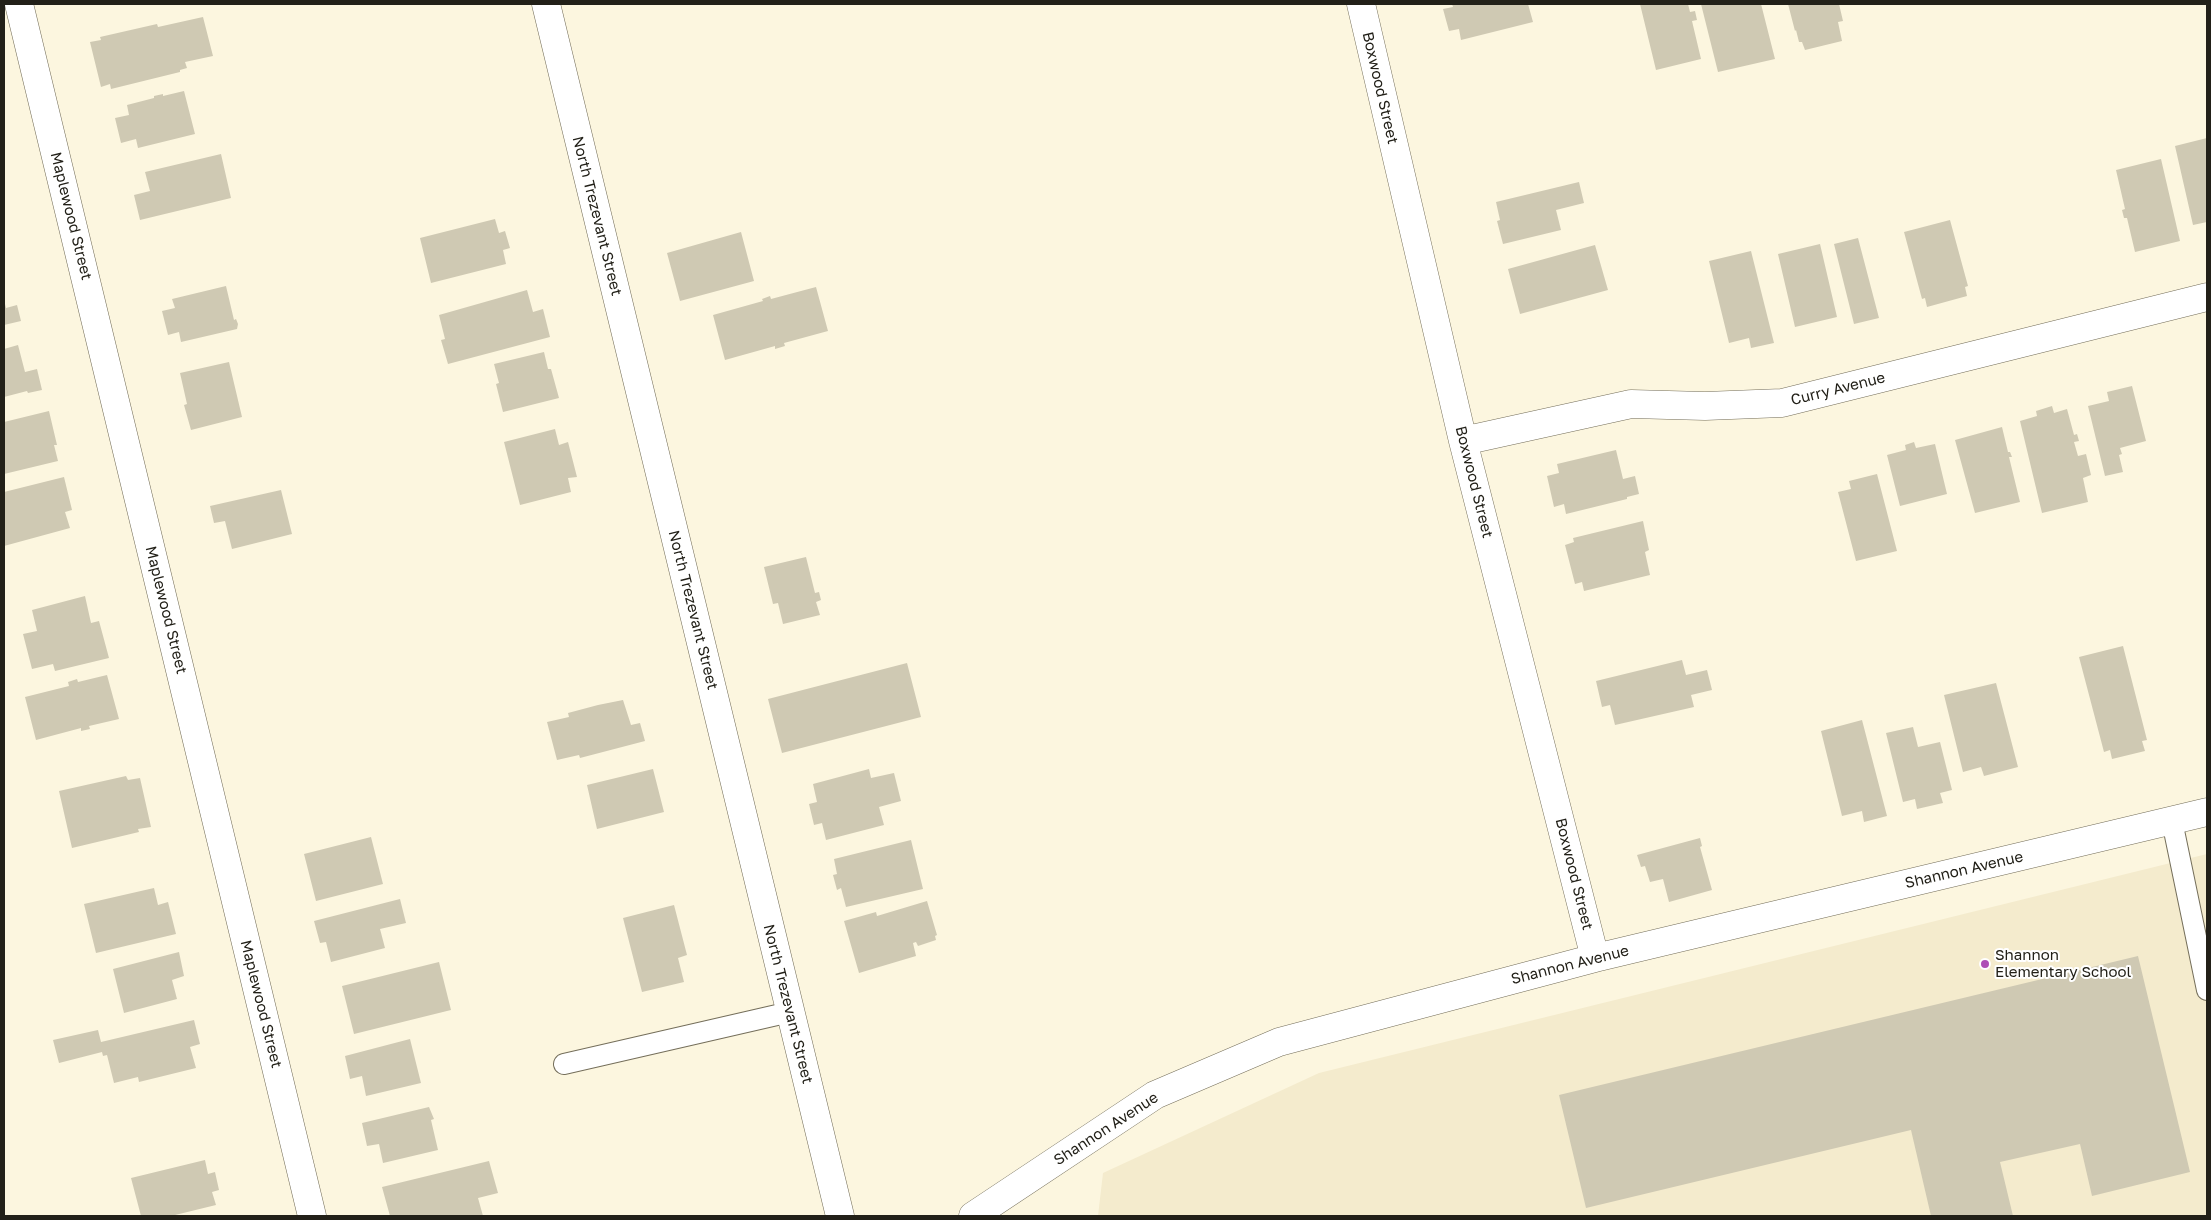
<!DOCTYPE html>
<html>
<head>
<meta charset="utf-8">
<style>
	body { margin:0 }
	#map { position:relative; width:2211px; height:1220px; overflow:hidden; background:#fcf6df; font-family:"Golos Text",sans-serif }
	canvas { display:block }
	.frame { position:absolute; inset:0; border:5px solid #222018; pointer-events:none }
</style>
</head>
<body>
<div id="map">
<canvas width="2211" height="1220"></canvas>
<div class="frame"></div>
</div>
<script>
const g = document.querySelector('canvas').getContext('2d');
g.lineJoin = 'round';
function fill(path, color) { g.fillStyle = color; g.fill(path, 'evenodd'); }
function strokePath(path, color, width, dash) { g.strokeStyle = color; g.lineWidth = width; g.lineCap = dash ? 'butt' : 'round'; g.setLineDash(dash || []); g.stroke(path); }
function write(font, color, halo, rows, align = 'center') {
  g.font = font + ' "Golos Text",sans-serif'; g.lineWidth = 4; g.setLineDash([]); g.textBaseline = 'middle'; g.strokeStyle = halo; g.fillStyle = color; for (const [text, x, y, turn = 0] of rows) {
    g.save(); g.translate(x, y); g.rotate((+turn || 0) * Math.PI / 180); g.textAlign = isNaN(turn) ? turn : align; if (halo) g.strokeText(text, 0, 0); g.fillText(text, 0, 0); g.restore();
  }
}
fill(new Path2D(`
	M2207 854V1216H1098L1103 1173 1319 1073Z`), '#f4ebcd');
fill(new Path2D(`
	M1452 4H1528L1533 22 1461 40 1459 29 1449 31 1443 9 1453 7Z
	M1640 4H1688L1690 12 1695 11 1697 20 1692 21 1701 59 1656 70Z
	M1701 4H1761L1775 59 1718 72Z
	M1788 4H1839L1843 21 1838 22 1842 41 1805 50 1802 42H1799L1796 30 1795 31Z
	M203 17 213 56 185 62 187 68 180 70V72L111 89 110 84 101 87 90 42 101 40 100 37 157 24 158 27Z
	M184 91 195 134 138 148 136 139 121 143 115 118 129 115 127 105 154 98V96L163 94V96Z
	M2207 138V222L2193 225 2175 146Z
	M221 154 231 198 140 220 134 195 150 191 145 172Z
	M2161 159 2180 241 2135 252 2127 218H2124L2122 210 2125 209 2116 170Z
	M1579 182 1584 203 1556 210 1561 230 1503 244 1497 221 1500 220 1496 202Z
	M495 219 499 233 505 231 510 248 503 250 506 264 431 283 420 238Z
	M1950 220 1968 286 1965 287 1967 296 1927 307 1925 298 1922 299 1904 232Z
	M741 232 754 281 680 301 667 253Z
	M1858 238 1879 318 1854 324 1834 244Z
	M1820 244 1837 317 1795 327 1778 254Z
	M1595 245 1608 290 1520 314 1508 269Z
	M1751 251 1774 343 1751 348 1749 338 1729 343 1709 261Z
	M226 286 234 320 236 319 238 324 237 329 181 342 179 332 168 335 162 311 175 308 172 299Z
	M816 287 828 331 784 343 785 346 775 349V346L725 360 713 315 763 301 762 299 770 296 771 299Z
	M527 290 533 312 543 309 550 337 448 364 441 340 445 339 439 315Z
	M4 300 6 308 17 305 21 321 4 325Z
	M18 345 25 372 37 369 42 390 28 393 27 391 4 397V349Z
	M544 352 548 369H551L559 398 503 412 496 384 499 383 494 364Z
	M229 362 242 417 191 430 184 405 187 404 180 373Z
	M2132 386 2146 441 2120 448 2122 454 2119 455 2123 472 2105 476 2088 406 2109 401 2107 392Z
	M2052 406 2054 413 2067 409 2074 435 2077 434 2079 441 2074 442 2078 456 2086 454 2091 475 2083 478 2088 502 2042 513 2020 421 2037 416 2036 411Z
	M49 411 57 445H54L58 461 4 474V422Z
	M2002 427 2008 452H2010L2012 457H2009L2020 502 1975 513 1955 440Z
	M555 429 559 445 568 442 577 477 568 478 571 492 520 505 504 442Z
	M1914 442 1916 448 1935 444 1947 494 1900 506 1887 455 1906 450 1905 445Z
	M1616 450 1623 479 1635 476 1639 494 1627 497V499L1566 514 1564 504 1554 507 1547 476 1559 473 1557 464Z
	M1877 474 1897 551 1856 561 1838 492 1851 489 1849 481Z
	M64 477 72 510 65 512 70 528 4 546V492Z
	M281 490 292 534 232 549 225 521 214 523 210 506Z
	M1643 521 1649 550 1645 552 1650 575 1584 591 1582 582 1575 584 1565 545 1574 542 1573 538Z
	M806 557 815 593 819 592 821 600 816 602 820 615 783 624 778 603 773 604 764 567Z
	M85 596 91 623 99 621 109 658 55 671 53 664 32 669 23 634 37 631 32 610Z
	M2123 646 2147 740 2142 741 2145 751 2112 759 2110 750 2104 752 2079 657Z
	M1682 660 1686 675 1707 670 1712 690 1691 695 1694 707 1615 725 1610 705 1602 707 1596 681Z
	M907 663 921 717 782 753 768 699Z
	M107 675 119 719 89 726 90 729 81 731V728L36 740 25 697 69 686 68 682 77 679 78 682Z
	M1996 683 2018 767 1984 776 1981 767 1963 772 1944 695Z
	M623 700 631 725 640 723 645 741 580 758 579 755 557 760 547 722 569 717 568 713 598 705Z
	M1862 720 1887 816 1864 822 1862 811 1842 816 1821 731Z
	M1913 727 1918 747 1940 742 1952 790 1940 793 1943 803 1917 809 1915 799 1903 802 1886 733Z
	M653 769 664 812 597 829 587 785Z
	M869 769 871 778 894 773 901 801 879 807 884 825 826 840 822 823 814 825 809 804 817 802 813 784Z
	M126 776 128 780 140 778 151 827 138 829 139 832 72 848 59 791Z
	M371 837 383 884 316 901 304 854Z
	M1700 838 1702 846 1700 847 1712 890 1669 902 1663 879 1650 882 1645 866 1641 867 1637 855Z
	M911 840 923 889 846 907 841 888 837 890 833 875 837 874 834 859Z
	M154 888 158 905 168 902 176 934 96 953 84 904Z
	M400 899 406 923 380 929 385 948 331 962 326 942 320 943 314 921Z
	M927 901 937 935 935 936 936 940 918 946 916 942 913 943 916 956 859 973 844 921 876 912 877 916Z
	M674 905 687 955 678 958 684 982 642 992 623 918Z
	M179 952 184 976 172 980 177 999 124 1013 113 969Z
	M2138 956 2190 1172 2092 1196 2080 1144 2000 1162 2013 1216H1931L1911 1130 1586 1208 1559 1095Z
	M439 962 451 1010 354 1034 342 986Z
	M194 1020 200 1044 190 1047 196 1068 139 1082 138 1077 114 1083 107 1055 103 1056 102 1052 59 1063 53 1040 98 1030 101 1042Z
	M410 1039 421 1083 366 1096 362 1076 350 1079 345 1056Z
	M429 1107 434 1119 431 1120 438 1150 383 1163 379 1144 367 1146 362 1123Z
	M205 1160 208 1174 215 1172 219 1190 212 1192 216 1205 171 1216H141L131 1178Z
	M489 1161 498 1193 478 1198 483 1216H390L382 1187Z`), '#cfc9b3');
const service = new Path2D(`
	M2172 821 2207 990
	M564 1064 790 1012`);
const minor = new Path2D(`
	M19 4 312 1216
	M546 4 840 1216
	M1361 4 1463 441 1595 958
	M1463 441 1631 404 1705 406 1782 403 2207 297
	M973 1216 1155 1095 1279 1042 1595 958 2207 812`);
strokePath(service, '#746e5a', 22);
strokePath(minor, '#746e5a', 29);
strokePath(service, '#fff', 20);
strokePath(minor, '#fff', 28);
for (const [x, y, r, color] of [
	[1985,964,5,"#ae4eb6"]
]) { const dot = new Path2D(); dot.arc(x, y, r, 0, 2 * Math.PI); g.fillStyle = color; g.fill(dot); strokePath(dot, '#fff', 2); }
write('15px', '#222018', '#fff', [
	["Boxwood Street",1380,88,77],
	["Maplewood Street",71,216,76],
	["North Trezevant Street",597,216,76],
	["Curry Avenue",1838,389,-14],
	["Boxwood Street",1474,482,76],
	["Maplewood Street",166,610,76],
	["North Trezevant Street",693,610,76],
	["Shannon Avenue",1964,870,-13],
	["Boxwood Street",1574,874,76],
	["Shannon Avenue",1570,965,-14],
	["Maplewood Street",261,1004,76],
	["North Trezevant Street",788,1004,76],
	["Shannon Avenue",1106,1129,-33]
]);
write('15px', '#222018', '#fff', [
	["Shannon",1995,955],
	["Elementary School",1995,972]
], 'left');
</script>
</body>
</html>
